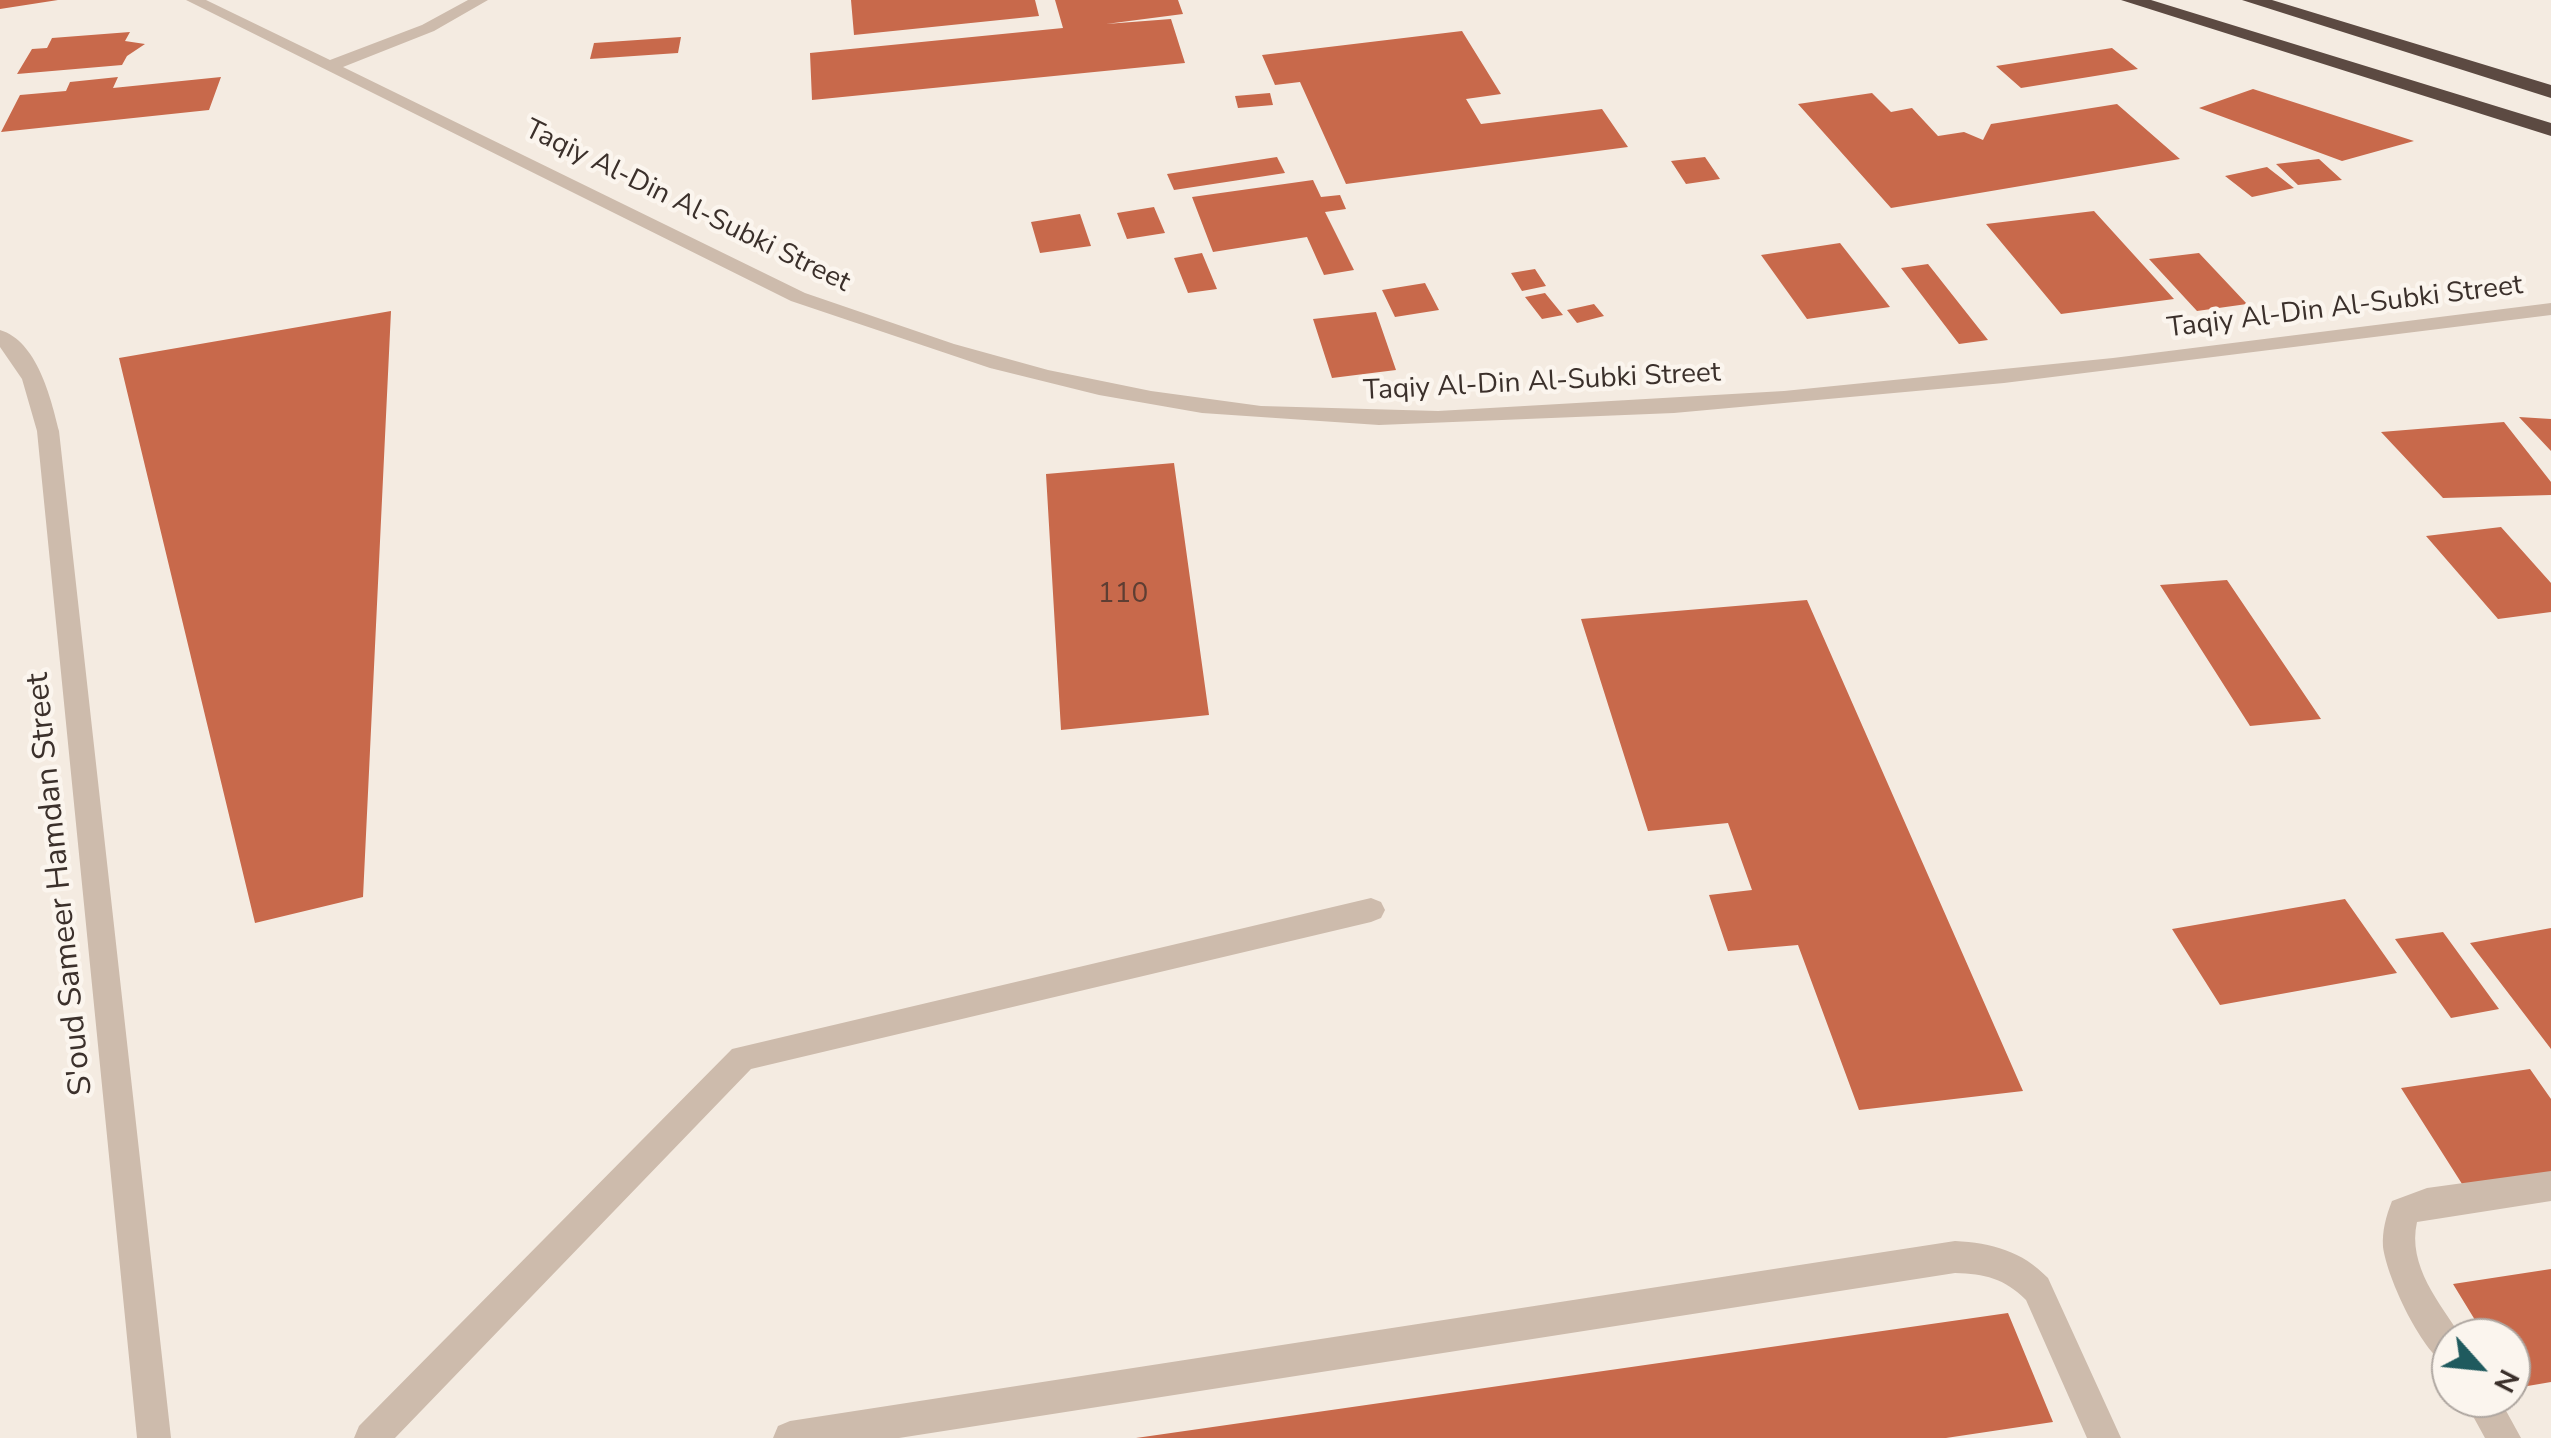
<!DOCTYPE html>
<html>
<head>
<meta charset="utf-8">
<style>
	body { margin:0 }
	#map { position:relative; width:2551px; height:1438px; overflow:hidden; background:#f4ebe1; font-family:"Nunito Sans",sans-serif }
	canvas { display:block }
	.north { position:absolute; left:2431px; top:1318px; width:100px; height:100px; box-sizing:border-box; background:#fbf5ee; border:2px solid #aea6a0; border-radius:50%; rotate:117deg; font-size:28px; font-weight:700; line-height:40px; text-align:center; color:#3b302b }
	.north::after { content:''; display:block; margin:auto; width:35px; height:45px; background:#1f5a5e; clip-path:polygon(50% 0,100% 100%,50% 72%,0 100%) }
</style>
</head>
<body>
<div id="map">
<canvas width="2551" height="1438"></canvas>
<div class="north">N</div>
</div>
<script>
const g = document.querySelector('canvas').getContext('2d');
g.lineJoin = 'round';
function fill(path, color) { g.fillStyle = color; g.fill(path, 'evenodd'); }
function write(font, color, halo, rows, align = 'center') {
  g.font = font + ' "Nunito Sans",sans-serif'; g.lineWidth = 9; g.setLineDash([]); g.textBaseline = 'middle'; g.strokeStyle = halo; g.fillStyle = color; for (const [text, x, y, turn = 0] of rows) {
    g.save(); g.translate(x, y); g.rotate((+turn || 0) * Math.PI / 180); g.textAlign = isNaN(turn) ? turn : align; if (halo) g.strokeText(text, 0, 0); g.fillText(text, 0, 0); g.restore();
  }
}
fill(new Path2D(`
	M0 0H58L0 9Z
	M851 0H1035L1039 16 854 35Z
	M1055 0H1178L1183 14 1106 24 1171 19 1185 63 812 100 810 53 1063 28Z
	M1462 31 1501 94 1466 99 1481 124 1602 109 1628 147 1346 184 1300 82 1275 85 1262 55Z
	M130 32 125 41 145 44 127 56 122 65 17 74 32 49 47 48 52 38Z
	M681 37 678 53 590 59 594 43Z
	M2112 48 2138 69 2021 88 1996 66Z
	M118 77 113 88 221 77 209 110 1 132 20 95 66 91 70 82Z
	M2253 89 2414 141 2342 161 2199 108Z
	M1270 93 1273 105 1238 108 1235 96Z
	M1872 93 1891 112 1912 108 1938 136 1964 132 1983 140 1991 124 2117 104 2180 159 1891 208 1798 104Z
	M1277 157 1285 173 1174 190 1167 174Z
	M1705 157 1720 179 1686 184 1671 161Z
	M2319 159 2342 180 2298 185 2276 164Z
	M2267 167 2294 188 2252 197 2225 176Z
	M1313 180 1321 197 1340 195 1346 209 1325 212 1354 270 1324 275 1307 237 1213 252 1192 197Z
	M1154 207 1165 233 1127 239 1117 213Z
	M2094 211 2174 299 2061 314 1986 224Z
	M1080 214 1091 246 1040 253 1031 222Z
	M1840 243 1890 307 1807 319 1761 255Z
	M1202 253 1217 289 1188 293 1174 258Z
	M2199 253 2247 304 2197 311 2149 259Z
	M1928 264 1988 340 1959 344 1901 268Z
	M1535 269 1546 286 1522 291 1511 273Z
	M1425 283 1439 310 1395 317 1382 290Z
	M1545 293 1563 315 1542 319 1525 297Z
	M1594 304 1604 316 1577 323 1567 310Z
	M391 311 363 897 255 923 119 358Z
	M1376 312 1396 370 1332 378 1313 319Z
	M2519 417 2551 419V451Z
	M2504 422 2551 482V495L2443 498 2381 432Z
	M1174 463 1209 715 1061 730 1046 474Z
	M2501 527 2551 583V612L2498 619 2426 536Z
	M2227 580 2321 719 2250 726 2160 585Z
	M1807 600 2023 1091 1859 1110 1798 945 1728 951 1709 895 1752 890 1728 823 1648 831 1581 619Z
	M2345 899 2397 973 2220 1005 2172 929Z
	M2551 928V1049L2470 943Z
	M2443 932 2499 1009 2451 1018 2395 939Z
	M2530 1069 2551 1099V1173L2464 1187 2401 1088Z
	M2551 1269V1382L2516 1388 2511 1379V1338H2486L2453 1284Z
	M2008 1313 2053 1422 1946 1438H1136Z`), '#c8694b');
fill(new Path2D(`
	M1371 898 1381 902 1385 910 1381 918 1371 922 751 1069 395 1438H354L359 1426 732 1049Z
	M2551 1171V1201L2417 1222C2407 1266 2440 1303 2462 1338H2451V1368C2423 1356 2387 1278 2383 1247 2382 1231 2386 1216 2392 1201L2427 1188Z
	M1955 1241C1992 1243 2022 1251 2048 1278L2121 1438H2087L2026 1300C2004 1278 1985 1274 1955 1273L899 1438H773L778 1426 790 1421Z
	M2463 1398H2499L2521 1438H2485Z`), '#cdbbac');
fill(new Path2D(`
	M186 0H206L330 60 422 25 468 0H488L434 31 343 67 805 293 954 344 1048 370 1151 391 1261 406 1438 411 1784 391 2113 358 2551 303V315L2004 383 1674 413 1379 425 1202 413 1099 395 990 368 791 301Z
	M0 330C37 341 51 398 59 431L171 1438H137L37 431 22 379 0 347Z`), '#cdbbac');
fill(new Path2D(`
	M2121 0H2151L2551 123V136Z
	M2242 0H2272L2551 85V98Z`), '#5c4a42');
write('28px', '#3b302b', '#fbf5ee', [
	["Taqiy Al-Din Al-Subki Street",687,207,26],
	["Taqiy Al-Din Al-Subki Street",2345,308,-7],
	["Taqiy Al-Din Al-Subki Street",1542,383,-3]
]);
write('28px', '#5e3e33', null, [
	["110",1123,595]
]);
write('32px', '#3b302b', '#fbf5ee', [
	["S'oud Sameer Hamdan Street",61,884,-96]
]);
</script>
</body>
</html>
